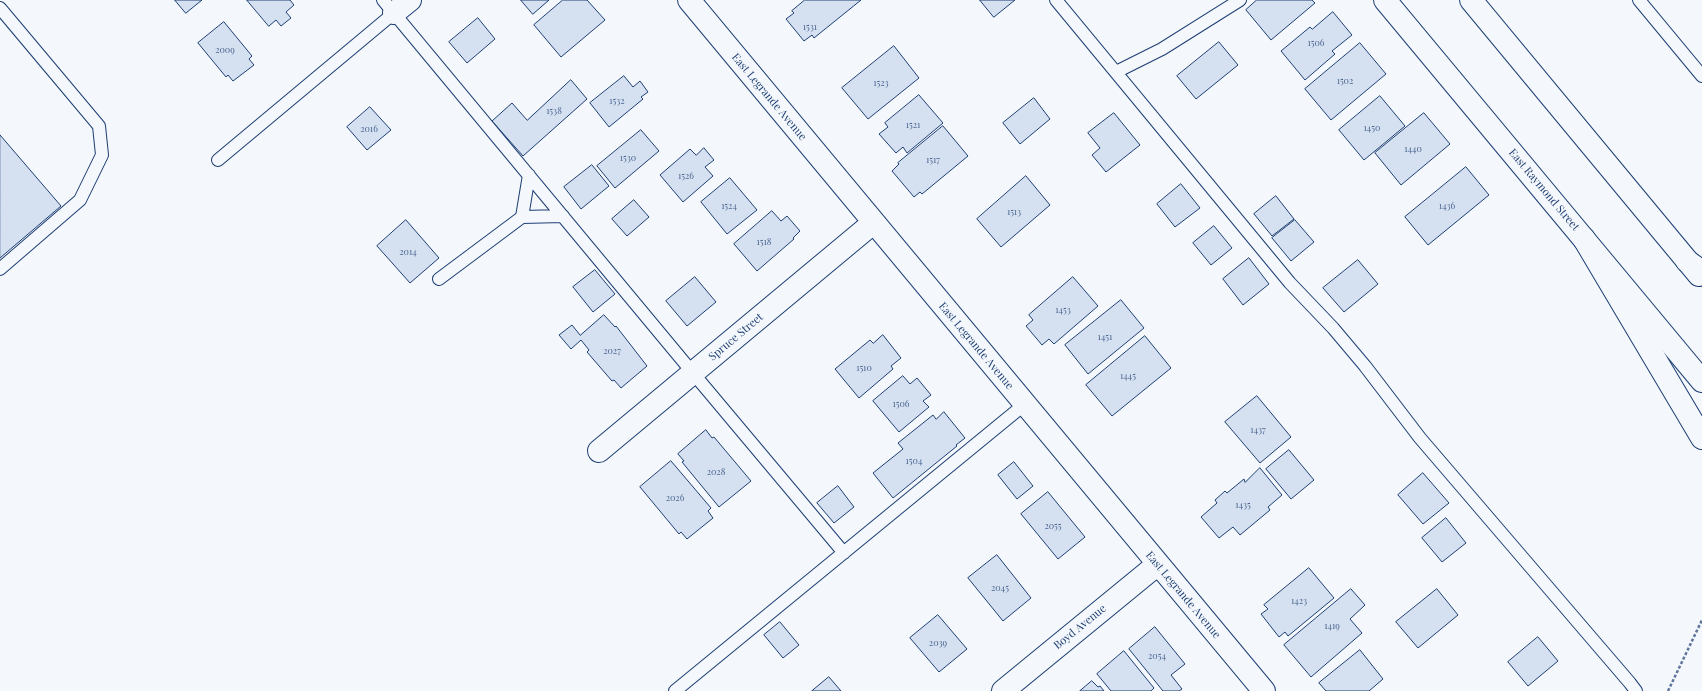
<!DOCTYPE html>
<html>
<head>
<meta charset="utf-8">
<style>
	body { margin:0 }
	canvas { display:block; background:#f4f7fb }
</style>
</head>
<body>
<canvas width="1702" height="691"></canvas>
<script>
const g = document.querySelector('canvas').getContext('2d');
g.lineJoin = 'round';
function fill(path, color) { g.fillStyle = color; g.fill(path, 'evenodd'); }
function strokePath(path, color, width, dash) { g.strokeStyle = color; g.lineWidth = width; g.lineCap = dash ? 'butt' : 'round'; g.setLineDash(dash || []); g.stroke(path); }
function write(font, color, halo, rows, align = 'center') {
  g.font = font + ' "Playfair Display",serif'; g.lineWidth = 3; g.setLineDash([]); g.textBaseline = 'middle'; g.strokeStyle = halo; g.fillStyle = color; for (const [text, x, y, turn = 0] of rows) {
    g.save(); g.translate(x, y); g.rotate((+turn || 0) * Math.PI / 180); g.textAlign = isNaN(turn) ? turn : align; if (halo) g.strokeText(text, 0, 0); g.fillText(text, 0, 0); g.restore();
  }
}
const building = new Path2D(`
	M175 0H202L186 13Z
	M247 0H290L294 5 286 12 291 18 281 26 276 20 269 26Z
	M521 0H549L533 14Z
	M563 0H587L605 20 561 57 534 25Z
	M805 0H861L814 38 812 35 804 41 786 19 794 13 792 11Z
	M980 0H1015L994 17Z
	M1257 0H1312L1315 3 1271 40 1246 10Z
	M1333 12 1352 35 1332 51 1335 54 1305 80 1281 51 1310 27 1312 29Z
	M478 18 495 39 467 63 449 42Z
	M224 22 252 56 249 59 254 65 233 81 228 75 226 77 198 43Z
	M1219 42 1238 65 1196 99 1177 76Z
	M1360 43 1386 74 1331 120 1305 89Z
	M894 46 919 78 868 119 842 88Z
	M624 76 633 87 640 81 648 92 641 97 643 99 609 127 590 103Z
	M571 80 587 99 523 156 492 121 512 103 527 120Z
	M919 95 943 123 907 153 903 147 896 153 879 134 888 127 885 123Z
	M1380 96 1405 126 1364 160 1339 130Z
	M1034 98 1050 119 1020 144 1003 123Z
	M370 107 391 130 367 150 347 127Z
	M1114 113 1140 145 1106 172 1092 155 1100 148 1088 133Z
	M1424 113 1450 144 1401 185 1375 153Z
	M943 126 968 156 922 194 920 192 914 197 892 171 899 164 898 163Z
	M641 130 659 151 615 188 597 166Z
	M0 135 61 206 0 258Z
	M704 148 714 160 705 167 713 176 683 202 660 175 690 149 696 155Z
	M592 165 609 186 581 209 564 187Z
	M1466 167 1489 195 1428 245 1405 217Z
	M1026 176 1050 205 1001 247 977 219Z
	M730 178 757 210 727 234 701 202Z
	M1181 184 1200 208 1175 227 1157 204Z
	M1276 196 1294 219 1272 236 1254 214Z
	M634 200 649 217 627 236 612 219Z
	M772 211 781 221 787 216 800 231 793 238 794 239 757 271 734 244Z
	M406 220 439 258 410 283 377 246Z
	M1295 220 1314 242 1291 261 1272 238Z
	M1214 226 1232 248 1211 265 1193 243Z
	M1249 258 1269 284 1243 305 1223 279Z
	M1358 260 1378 284 1344 312 1323 288Z
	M595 270 615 294 593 312 573 287Z
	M695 277 716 302 687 326 666 301Z
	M1073 277 1098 306 1054 344 1049 339 1042 345 1026 326 1033 320 1029 315Z
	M1121 300 1144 328 1088 374 1065 345Z
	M604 315 615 327 616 326 647 366 621 388 614 380 612 381 587 352 589 350 581 340 571 349 559 335 572 325 580 335Z
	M883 335 901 358 891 366 893 369 859 398 835 369 870 340 873 343Z
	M1145 336 1171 368 1112 416 1086 385Z
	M903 376 910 384 917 378 931 395 923 401 929 407 899 432 873 401Z
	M1257 396 1291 437 1260 463 1225 422Z
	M944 412 965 438 956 445 957 446 893 498 873 473 903 449 898 443 933 415 936 419Z
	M706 430 712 438 714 437 751 481 719 507 682 462 684 461 678 454Z
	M1289 450 1314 480 1291 499 1266 469Z
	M671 461 711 508 708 511 713 518 687 539 681 532 679 534 640 487Z
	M1014 462 1033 486 1017 499 998 475Z
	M1260 468 1282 495 1268 507 1270 510 1240 535 1233 527 1219 538 1201 517 1217 503 1215 500 1225 491 1227 493 1244 479 1245 482Z
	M1423 473 1449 503 1423 524 1398 495Z
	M838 486 854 507 834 523 817 503Z
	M1048 492 1085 537 1058 559 1021 514Z
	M1446 518 1466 543 1442 562 1422 538Z
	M997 555 1031 598 1003 621 968 578Z
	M1309 568 1334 598 1288 636 1285 632 1279 637 1261 614 1268 609 1264 605Z
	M1351 589 1365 605 1350 619 1362 633 1311 677 1284 645Z
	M1437 589 1458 615 1418 648 1396 622Z
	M938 615 967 649 939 672 910 638Z
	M780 622 799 645 783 658 764 635Z
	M1155 627 1185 664 1171 675 1182 689 1179 691H1163L1129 649Z
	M1538 637 1558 661 1528 686 1508 662Z
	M1360 650 1383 679 1369 691H1326L1319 683Z
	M1124 651 1154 688 1151 691H1111L1097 674Z
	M829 677 841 691H812Z
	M1092 681 1098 687 1100 686 1104 691H1080Z`);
fill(building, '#d5e0f0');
strokePath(building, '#1d3f73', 1);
const service = new Path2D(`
	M383 0 693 373 844 553
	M1056 0 1290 283 1333 328 1365 366 1420 438 1630 683 1636 691
	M1639 0 1702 76
	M0 8 99 126 102 155 80 200 0 269
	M1116 72 1162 49 1240 0
	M218 160 394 13
	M522 217 529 175
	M439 279 522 217 563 216
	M675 691 1025 404`);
const minor = new Path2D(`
	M689 0 1264 691
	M394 13 410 0
	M599 451 873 223
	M1003 691 1158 564`);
const primary = new Path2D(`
	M1385 0 1702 381
	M1471 0 1699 275`);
const motorway = new Path2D(`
	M1584 239 1702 438
	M1687 261 1702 272`);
strokePath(service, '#1d3f73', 14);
strokePath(minor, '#1d3f73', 24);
strokePath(primary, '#1d3f73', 24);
strokePath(motorway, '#1d3f73', 24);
strokePath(new Path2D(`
	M1668 691 1702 620`), '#5e769c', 2.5, [3, 2]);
strokePath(service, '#f4f7fb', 12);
strokePath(minor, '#f4f7fb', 22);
strokePath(primary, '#f4f7fb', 22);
strokePath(motorway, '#f4f7fb', 22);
write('9px', '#4b6792', null, [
	["1531",810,27],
	["1506",1316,43],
	["2009",225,50],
	["1502",1345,81],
	["1523",881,83],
	["1532",617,101],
	["1538",554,111],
	["1521",913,125],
	["1450",1372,128],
	["2016",369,129],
	["1440",1413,149],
	["1530",628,158],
	["1517",933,160],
	["1526",686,176],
	["1524",729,206],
	["1436",1447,206],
	["1513",1014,212],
	["1518",764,242],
	["2014",408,252],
	["1453",1063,310],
	["1451",1105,337],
	["2027",612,351],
	["1510",864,368],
	["1445",1128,376],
	["1506",901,404],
	["1437",1258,430],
	["1504",914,461],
	["2028",716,472],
	["2026",675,498],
	["1435",1243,505],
	["2055",1053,526],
	["2045",1000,588],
	["1423",1299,601],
	["1419",1332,626],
	["2039",938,643],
	["2054",1157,656]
]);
write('11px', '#1d3f73', '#f4f7fb', [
	["East Legrande Avenue",769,97,50],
	["East Raymond Street",1544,190,50],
	["Spruce Street",736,337,-40],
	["East Legrande Avenue",976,346,50],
	["East Legrande Avenue",1183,595,50],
	["Boyd Avenue",1080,627,-39]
]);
</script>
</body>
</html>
